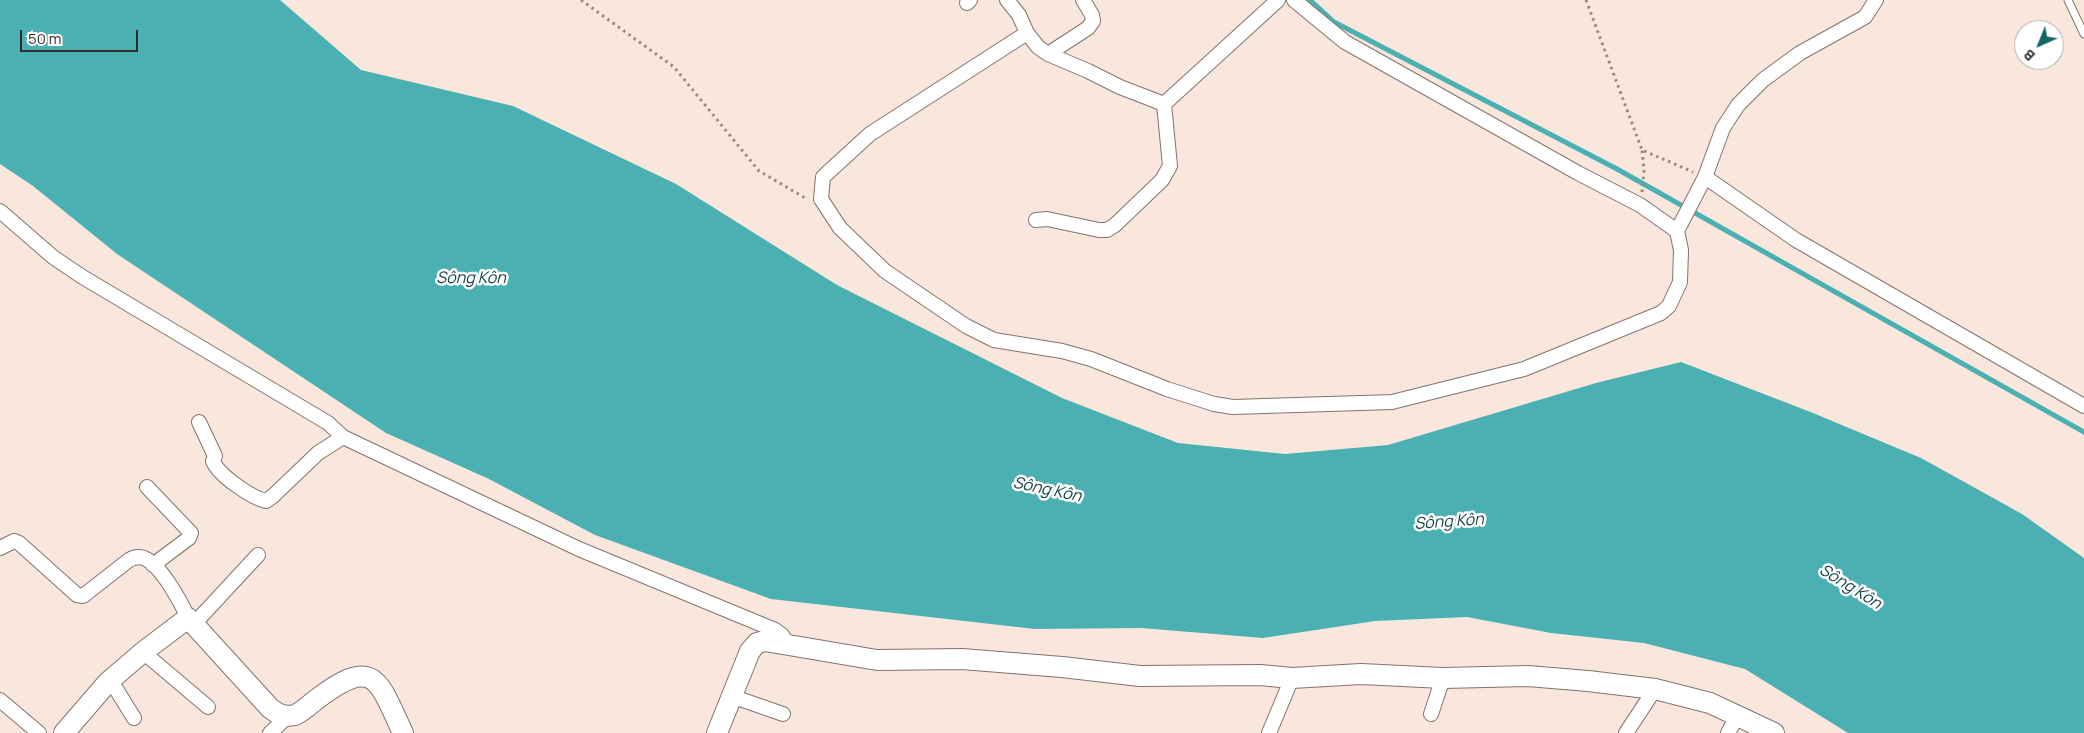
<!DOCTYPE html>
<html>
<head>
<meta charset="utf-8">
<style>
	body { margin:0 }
	#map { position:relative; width:2084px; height:733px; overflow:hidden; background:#f9e7dd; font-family:Manrope,sans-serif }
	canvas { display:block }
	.north { position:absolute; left:2014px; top:20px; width:50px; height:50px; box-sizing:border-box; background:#fff; border:1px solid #adaba9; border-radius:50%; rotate:224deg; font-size:14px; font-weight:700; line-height:20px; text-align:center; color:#322c28 }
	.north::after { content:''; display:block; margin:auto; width:18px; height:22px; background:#166566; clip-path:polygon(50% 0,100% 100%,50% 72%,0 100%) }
	.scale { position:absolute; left:20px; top:30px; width:118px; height:22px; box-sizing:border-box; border:2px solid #322c28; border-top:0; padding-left:6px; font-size:15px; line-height:18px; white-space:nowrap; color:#322c28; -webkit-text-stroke:4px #fff; paint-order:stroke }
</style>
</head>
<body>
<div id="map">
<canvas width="2084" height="733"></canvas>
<div class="north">B</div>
<div class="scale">50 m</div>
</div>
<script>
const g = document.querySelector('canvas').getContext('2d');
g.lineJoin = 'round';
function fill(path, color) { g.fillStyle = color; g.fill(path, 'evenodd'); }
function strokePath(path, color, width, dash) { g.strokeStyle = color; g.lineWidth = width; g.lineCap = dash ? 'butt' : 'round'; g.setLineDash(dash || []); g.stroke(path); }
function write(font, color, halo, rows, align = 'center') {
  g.font = font + ' Manrope,sans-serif'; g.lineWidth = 5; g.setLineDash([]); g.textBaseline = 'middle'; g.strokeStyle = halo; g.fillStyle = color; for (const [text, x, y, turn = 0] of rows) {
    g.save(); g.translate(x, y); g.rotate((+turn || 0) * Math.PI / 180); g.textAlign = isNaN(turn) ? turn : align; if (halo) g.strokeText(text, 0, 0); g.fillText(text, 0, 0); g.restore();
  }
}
fill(new Path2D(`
	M0 0H280L361 70 513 106 676 184 837 285 1062 398 1178 443 1285 454 1388 445 1596 383 1681 362 1813 413 1921 458 2022 514 2084 558V733H1848L1745 669 1644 643 1551 633 1467 617 1375 621 1263 638 1141 628 1035 629 771 599 595 535 489 479 386 433 117 254 33 186 0 164Z`), '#4bb0b2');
strokePath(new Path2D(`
	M1310 0 1334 22 1617 169 2084 432`), '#4bb0b2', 5);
const lane = new Path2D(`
	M2068 0 2084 34`);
const street = new Path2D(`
	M1007 0 1019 15 1027 33 1038 47 1048 54 1088 71 1120 87 1164 104 1278 0
	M1294 0 1345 42 1578 173 1640 205 1677 231
	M967 3 970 0
	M1027 33 870 134 823 177 821 199 840 228 885 271 966 326 994 340 1062 351 1091 359 1167 389 1214 404 1233 407 1392 402 1524 369 1661 313 1669 306 1680 282 1681 250 1677 231 1705 177 1723 128 1738 105 1763 80 1800 53 1865 17 1876 0
	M1048 54 1088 28 1093 21 1092 15 1083 0
	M1705 177 1796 240 2084 406
	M0 211 53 257 81 276 328 423 343 437 579 549 775 630 782 635 787 645
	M1036 220 1047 219 1099 230H1107L1115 225 1162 180 1170 166 1164 104
	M199 422 215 456 213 461C218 475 252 498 266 501L273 496 318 453 343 437
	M147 487 191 533 189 538 153 565
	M0 548 14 541 19 543 77 595 83 596 129 560C134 557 138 556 144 558 161 565 181 602 188 618
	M194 624 258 555
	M143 652 208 707
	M108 682 116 689 134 718
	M731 696 783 714
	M0 700 39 733
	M1431 714 1443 678
	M270 733 287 717
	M1269 733 1292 678
	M1626 733 1655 689
	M1728 733 1738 715`);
const secondary = new Path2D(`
	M64 733 108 682 143 652 188 618 270 708C279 715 284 717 295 715 304 711 309 705 317 699 375 655 378 680 403 733
	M717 733 750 651 757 643 765 641 877 660 962 659 1062 667 1140 676 1260 675 1292 678 1361 674 1443 678 1528 676 1588 681 1655 689 1710 703 1774 733`);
strokePath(lane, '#83736b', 9);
strokePath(street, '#83736b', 16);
strokePath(secondary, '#83736b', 22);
strokePath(new Path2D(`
	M581 0 674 67 759 171 807 199
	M1586 0 1642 150 1693 172
	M1642 192 1644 171 1642 150`), '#958982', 3, [2.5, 4]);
strokePath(lane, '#fff', 7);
strokePath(street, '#fff', 14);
strokePath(secondary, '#fff', 20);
write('italic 16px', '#0f3f40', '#fff', [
	["Sông Kôn",471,279],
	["Sông Kôn",1047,490,12],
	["Sông Kôn",1449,522,-4],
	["Sông Kôn",1850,587,32]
]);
</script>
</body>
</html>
